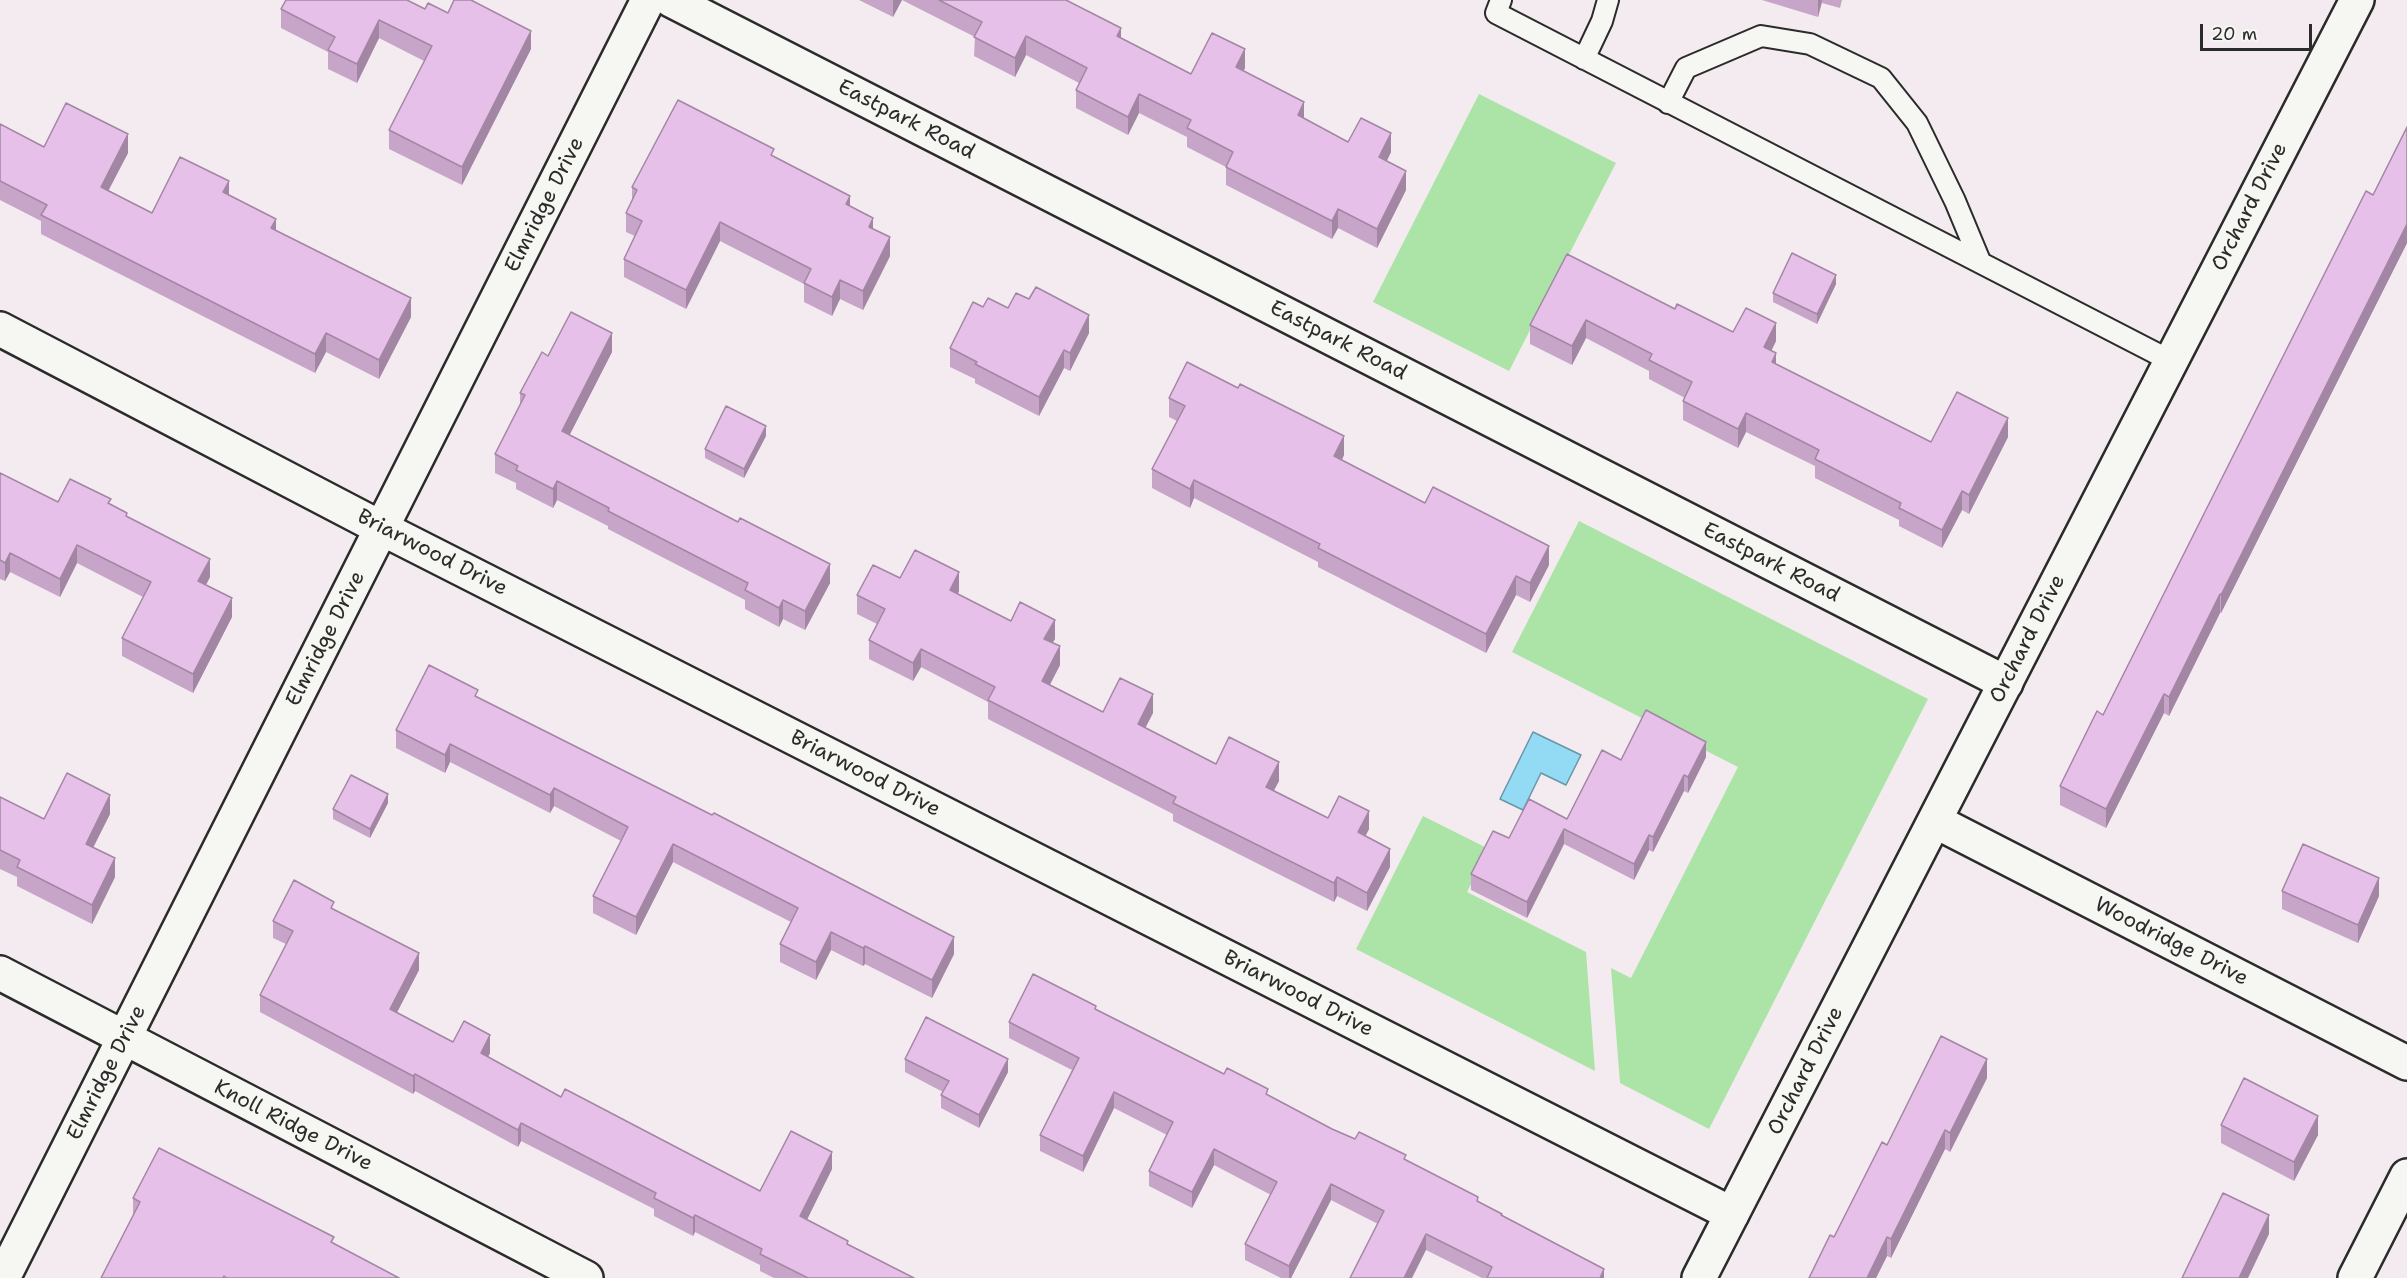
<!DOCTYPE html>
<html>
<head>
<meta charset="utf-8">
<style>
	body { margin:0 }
	#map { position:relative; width:2407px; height:1278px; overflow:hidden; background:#f3ebf0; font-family:"Shantell Sans",sans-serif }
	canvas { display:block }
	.scale { position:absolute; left:2200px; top:24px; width:112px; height:27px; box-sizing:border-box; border:3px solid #2b2b2b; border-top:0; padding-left:8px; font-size:18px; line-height:21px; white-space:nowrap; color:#2b2b2b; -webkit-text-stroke:4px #f6f6f2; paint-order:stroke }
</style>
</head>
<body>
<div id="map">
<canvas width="2407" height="1278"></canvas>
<div class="scale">20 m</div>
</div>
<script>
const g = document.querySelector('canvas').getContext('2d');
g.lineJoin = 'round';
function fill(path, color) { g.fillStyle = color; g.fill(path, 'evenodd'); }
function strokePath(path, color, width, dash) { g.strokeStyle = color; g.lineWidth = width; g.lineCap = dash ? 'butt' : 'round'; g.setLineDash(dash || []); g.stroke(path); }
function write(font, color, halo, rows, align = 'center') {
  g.font = font + ' "Shantell Sans",sans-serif'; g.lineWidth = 6; g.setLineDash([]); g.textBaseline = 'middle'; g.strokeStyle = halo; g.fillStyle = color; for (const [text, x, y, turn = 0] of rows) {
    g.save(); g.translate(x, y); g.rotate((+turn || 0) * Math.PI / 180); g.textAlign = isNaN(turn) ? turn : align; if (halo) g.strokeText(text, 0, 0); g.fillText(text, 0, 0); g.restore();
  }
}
fill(new Path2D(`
	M1479 94 1616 163 1509 371 1373 302Z
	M1579 521 1928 699 1709 1129 1620 1083 1611 968 1631 978 1738 767 1512 652Z
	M1423 816 1489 849 1467 892 1586 952 1595 1071 1356 949Z`), '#ace3a7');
const water = new Path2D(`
	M1533 732 1581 755 1566 785 1541 773 1523 810 1500 799Z`);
fill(water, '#93dbf5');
strokePath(water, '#6995a4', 1.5);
const lane = new Path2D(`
	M1501 0 1496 13 2171 361
	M1584 59 1602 21 1608 0
	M1668 103 1686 68 1761 36 1810 44 1881 78 1917 123 1955 201 1980 261`);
const street = new Path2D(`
	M671 0 2006 683
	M0 329 381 528 1732 1214
	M1935 821 2407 1063
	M0 973 586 1278
	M3 1278 648 0
	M2355 1278 2407 1176`);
const secondary = new Path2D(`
	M1699 1278 2357 0`);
strokePath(lane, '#2b2b2b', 24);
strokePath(street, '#2b2b2b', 38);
strokePath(secondary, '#2b2b2b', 38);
strokePath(lane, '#f6f6f2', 20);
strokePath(street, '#f6f6f2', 33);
strokePath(secondary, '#f6f6f2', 33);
fill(new Path2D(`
	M859 0H902L893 17Z
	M902 0H1066L1121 38 1191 74 1245 68 1243 71 1304 118 1348 142 1391 152 1387 161 1406 190 1377 248 1338 228 1332 239 1226 185V167L1187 147V137L1139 113 1128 135 1076 108V90L1079 83 1026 55 1015 77 974 56 975 37Z
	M1762 0H1842L1840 8 1822 3 1818 17Z
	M281 9H425L448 13 531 49 462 185 389 149V130L424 61 379 38 357 83 328 69V52L281 28Z
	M0 124 44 147 128 153 108 190 152 213 229 195 276 230 411 317 379 379 326 352 315 373 41 234V221L0 200Z
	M2407 127V243L2221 613H2220L2169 716 2164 713 2106 828 2060 805V786L2103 715 2373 195Z
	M774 157 850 206 873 229 890 256 863 310 840 299 832 316 804 302V284L720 241 686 309 624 277V259L635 236 626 232V213L632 201V187Z
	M1836 284 1817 324 1773 302V293Z
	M983 307 1008 308 1089 333 1070 371 1064 368 1039 416 975 383V379L950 367V348Z
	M1675 309 1733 332 1776 341 1771 351 1776 364 1931 442 2008 437 1969 514 1962 510 1942 548 1899 526V520L1815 478V466L1746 432 1738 448 1683 420V401L1685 398 1649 379V371L1586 338 1572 365 1530 344V325Z
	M612 352 569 435 830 583 805 630 783 619 779 627 745 609V600L608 529V526L557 500 553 508 516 489V483L495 473V454L520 405V393L548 356Z
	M1169 398 1344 455 1342 460 1425 503 1549 565 1530 602 1516 595 1486 653 1318 567V562L1194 498 1190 508 1152 488V469L1177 421 1169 417Z
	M766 436 744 478 705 458V449Z
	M0 473 58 502 111 504 210 577 206 585 232 617 193 693 122 656V638L143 597 77 563 60 597 10 572 5 581 0 579Z
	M900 578 959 591 958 594 1011 621 1055 639 1052 643 1060 665 1050 685 1103 712 1153 713 1145 728 1216 764 1279 781 1274 790 1328 818 1369 829 1365 836 1390 867 1367 911 1337 896 1334 902 1173 821V814L988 719V702L921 667 913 681 869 659V640L877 624 857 614V595Z
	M478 697 954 954 932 998 865 964 863 966 831 950 816 980 780 962V944L791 922 673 862 636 935 593 913V896L621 841 554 806 550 813 450 762 445 773 396 748V730Z
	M1706 757 1688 793 1684 791 1653 852 1649 850 1634 880 1564 844 1527 918 1471 890V874L1509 838 1567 819 1621 760Z
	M0 797 44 819 110 814 93 847 115 877 92 924 17 886V877L0 869Z
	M388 803 370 838 333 819V809Z
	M2282 891 2379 896 2358 943 2282 909Z
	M334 909 419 970 397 1012 453 1042 490 1053 488 1057 561 1097 760 1191 832 1169 806 1220 848 1244 914 1278H774L760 1271V1265L695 1232 693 1236 654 1216V1209L521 1141 518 1147 415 1091 413 1094 260 1012V995L286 944 273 938V921Z
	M1096 1009 1224 1074 1268 1096 1332 1129 1406 1160 1478 1202 1604 1278H1482L1426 1250 1378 1224 1331 1200 1291 1278H1281L1245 1260V1244L1271 1195 1214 1165 1192 1208 1149 1186V1171L1167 1135 1114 1108 1083 1172 1040 1151V1135L1072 1070 1009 1038V1022Z
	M905 1059 1008 1072 979 1128 941 1108V1095L943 1092 905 1072Z
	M1987 1078 1950 1152 1945 1149 1891 1258 1887 1256 1876 1278H1809L1834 1237 1887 1145Z
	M2221 1125 2318 1135 2294 1181 2221 1143Z
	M133 1198 334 1244 399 1278H101L133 1216Z`), '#c7a5c8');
fill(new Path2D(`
	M893 0H902L893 17Z
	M1818 0H1822L1818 17Z
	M379 20V38L357 83V64Z
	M1121 28V46L1117 36Z
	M531 31V49L462 185V167Z
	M1026 36V55L1015 77V58Z
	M1245 49V68L1236 86V67Z
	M1139 94V113L1128 135V117Z
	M1304 102V121L1298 115Z
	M1391 133V152L1379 176V157Z
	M128 134V153L101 205V187Z
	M1406 171V190L1377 248V229Z
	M229 181V200L223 192Z
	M850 196V214L846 204Z
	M1338 209V228L1332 239V221Z
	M873 218V237L869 227Z
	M276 219V238L271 228Z
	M720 222V241L686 309V290Z
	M2407 224V243L2221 613V595Z
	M890 237V256L863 310V291Z
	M1836 275V284L1817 324V314Z
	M840 280V299L832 316V297Z
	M411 298V317L379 379V360Z
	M1089 315V333L1070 371V353Z
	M1586 320V338L1572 365V346Z
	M1776 323V341L1764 366V347Z
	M326 333V352L315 373V354Z
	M612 333V352L562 450V431Z
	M1064 350V368L1039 416V397Z
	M1776 353V372L1772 362Z
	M1746 413V432L1738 448V429Z
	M2008 418V437L1969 514V495Z
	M766 426V436L744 478V469Z
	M1344 436V455L1334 475V456Z
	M1194 480V498L1190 508V489Z
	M557 481V500L553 508V489Z
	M1962 491V510L1942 548V530Z
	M77 545V563L60 597V579Z
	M1549 546V565L1530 602V583Z
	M10 553V572L5 581V563Z
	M210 559V577L198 600V581Z
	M830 564V583L805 630V611Z
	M959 572V591L950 609V590Z
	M1516 576V595L1486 653V634Z
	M2220 594V613L2169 716V697Z
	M232 598V617L193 693V674Z
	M783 600V619L779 627V608Z
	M1055 620V639L1044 657V639Z
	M1060 646V665L1042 699V681Z
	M921 649V667L913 681V663Z
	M1153 694V713L1138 742V724Z
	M2164 694V713L2106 828V809Z
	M1706 742V757L1688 793V777Z
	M450 744V762L445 773V755Z
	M1279 762V781L1266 805V787Z
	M1684 775V791L1653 852V837Z
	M554 788V806L550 813V795Z
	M388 794V803L370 838V829Z
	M110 795V814L86 862V844Z
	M1369 811V829L1358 851V832Z
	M1564 829V844L1527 918V902Z
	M1649 835V850L1634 880V864Z
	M673 844V862L636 935V917Z
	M1390 849V867L1367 911V893Z
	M115 858V877L92 924V905Z
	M1337 877V896L1334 902V883Z
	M2379 878V896L2358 943V925Z
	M831 932V950L816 980V962Z
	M954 937V954L932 998V980Z
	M865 946V964L863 966V948Z
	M419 953V970L390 1026V1009Z
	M490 1035V1053L481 1070V1053Z
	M1008 1059V1072L979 1128V1115Z
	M1987 1059V1078L1950 1152V1133Z
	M415 1074V1091L413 1094V1076Z
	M1114 1092V1108L1083 1172V1156Z
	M2318 1116V1135L2294 1181V1162Z
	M521 1123V1141L518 1147V1130Z
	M1945 1130V1149L1891 1258V1239Z
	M1214 1149V1165L1192 1208V1192Z
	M832 1152V1169L800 1234V1216Z
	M1331 1184V1200L1291 1278H1289V1266Z
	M695 1215V1232L693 1236V1218Z
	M2269 1215V1234L2248 1278H2239Z
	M1426 1234V1250L1412 1278H1404Z
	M1887 1237V1256L1876 1278H1867Z
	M1604 1269V1278H1600Z`), '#a286a3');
const building = new Path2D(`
	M286 0H407L425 9 428 3 448 13 454 0H471L531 31 462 167 389 130 432 46 379 20 357 64 328 50 335 37 281 9Z
	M939 0H1066L1121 28 1117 36 1191 74 1212 33 1245 49 1236 67 1304 102 1298 115 1348 142 1361 118 1391 133 1379 157 1406 171 1377 229 1338 209 1332 221 1226 167 1233 152 1187 128 1191 120 1139 94 1128 117 1076 90 1087 68 1026 36 1015 58 974 37 982 22Z
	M678 100 774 149 771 155 850 196 846 204 873 218 869 227 890 237 863 291 840 280 832 297 804 283 811 269 720 222 686 290 624 259 642 221 626 213 637 190 632 187Z
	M66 103 128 134 101 187 152 213 180 157 229 181 223 192 276 219 271 228 411 298 379 360 326 333 315 354 41 215 47 205 0 181V124L44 147Z
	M2407 127V224L2221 595 2220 594 2169 697 2164 694 2106 809 2060 786 2097 711 2103 715 2366 191 2373 195Z
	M1792 253 1836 275 1817 314 1773 293Z
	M1567 254 1675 309 1677 304 1733 332 1746 308 1776 323 1764 347 1776 353 1772 362 1931 442 1957 392 2008 418 1969 495 1962 491 1942 530 1899 508 1901 503 1815 459 1819 450 1746 413 1738 429 1683 401 1692 382 1649 360 1652 354 1586 320 1572 346 1530 325Z
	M1036 287 1089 315 1070 353 1064 350 1039 397 975 364 977 362 950 348 973 302 983 307 988 298 1008 308 1016 293 1029 299Z
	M571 312 612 333 562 431 738 522 740 518 830 564 805 611 783 600 779 608 745 590 748 583 608 511 609 508 557 481 553 489 516 470 518 466 495 454 525 395 520 393 542 352 548 356Z
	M1187 362 1238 388 1240 384 1344 436 1334 456 1425 503 1433 487 1549 546 1530 583 1516 576 1486 634 1318 548 1320 544 1194 480 1190 489 1152 469 1185 406 1169 398Z
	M726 406 766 426 744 469 705 449Z
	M0 473 58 502 70 479 111 499 108 503 127 513 126 516 210 559 198 581 232 598 193 674 122 638 151 582 77 545 60 579 10 553 5 563 0 560Z
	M915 550 959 572 950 590 1011 621 1020 602 1055 620 1044 639 1060 646 1042 681 1103 712 1120 678 1153 694 1138 724 1216 764 1229 737 1279 762 1266 787 1328 818 1339 796 1369 811 1358 832 1390 849 1367 893 1337 877 1334 883 1173 803 1176 797 988 700 995 687 921 649 913 663 869 640 885 609 857 595 873 565 900 578Z
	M429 665 478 690 475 696 712 815 714 813 954 937 932 980 865 946 863 948 831 932 816 962 780 944 798 908 673 844 636 917 593 896 628 827 554 788 550 795 450 744 445 755 396 730Z
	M1646 710 1706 742 1688 777 1684 775 1653 837 1649 835 1634 864 1564 829 1527 902 1471 874 1493 831 1509 838 1529 799 1567 819 1602 750 1621 760Z
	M67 773 110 795 86 844 115 858 92 905 17 867 20 860 0 850V797L44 819Z
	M351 775 388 794 370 829 333 809Z
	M2303 844 2379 878 2358 925 2282 891Z
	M294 880 334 902 331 908 419 953 390 1009 453 1042 464 1021 490 1035 481 1053 561 1097 565 1089 760 1191 791 1131 832 1152 800 1216 848 1241 847 1244 914 1278H808L760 1254 762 1249 695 1215 693 1218 654 1198 656 1193 521 1123 518 1130 415 1074 413 1076 260 995 293 931 273 921Z
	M1033 974 1096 1006 1095 1009 1224 1074 1227 1068 1268 1089 1266 1094 1332 1129 1355 1139 1359 1132 1406 1155 1404 1159 1478 1197 1477 1201 1502 1214 1501 1215 1604 1269 1600 1278H1487L1492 1267 1426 1234 1404 1278H1350L1384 1211 1331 1184 1289 1266 1245 1244 1277 1182 1214 1149 1192 1192 1149 1171 1173 1122 1114 1092 1083 1156 1040 1135 1079 1058 1009 1022Z
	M926 1017 1008 1059 979 1115 941 1095 949 1081 905 1059Z
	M1941 1036 1987 1059 1950 1133 1945 1130 1891 1239 1887 1237 1867 1278H1809L1830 1235 1834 1237 1882 1142 1887 1145Z
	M2244 1078 2318 1116 2294 1162 2221 1125Z
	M159 1148 334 1237 331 1242 399 1278H227L224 1276 223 1278H101L140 1202 133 1198Z
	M2223 1193 2269 1215 2239 1278H2182Z`);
fill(building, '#e7c0e9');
strokePath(building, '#a286a3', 1.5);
write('21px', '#2b2b2b', '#f6f6f2', [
	["Eastpark Road",906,120,27],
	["Elmridge Drive",545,205,-63],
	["Orchard Drive",2250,207,-63],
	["Eastpark Road",1338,341,27],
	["Briarwood Drive",432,553,27],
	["Eastpark Road",1771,563,27],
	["Elmridge Drive",326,639,-63],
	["Orchard Drive",2028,639,-63],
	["Briarwood Drive",865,774,27],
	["Woodridge Drive",2171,942,27],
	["Briarwood Drive",1298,994,27],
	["Orchard Drive",1806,1071,-63],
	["Elmridge Drive",107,1073,-63],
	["Knoll Ridge Drive",293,1126,27]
]);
</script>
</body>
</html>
